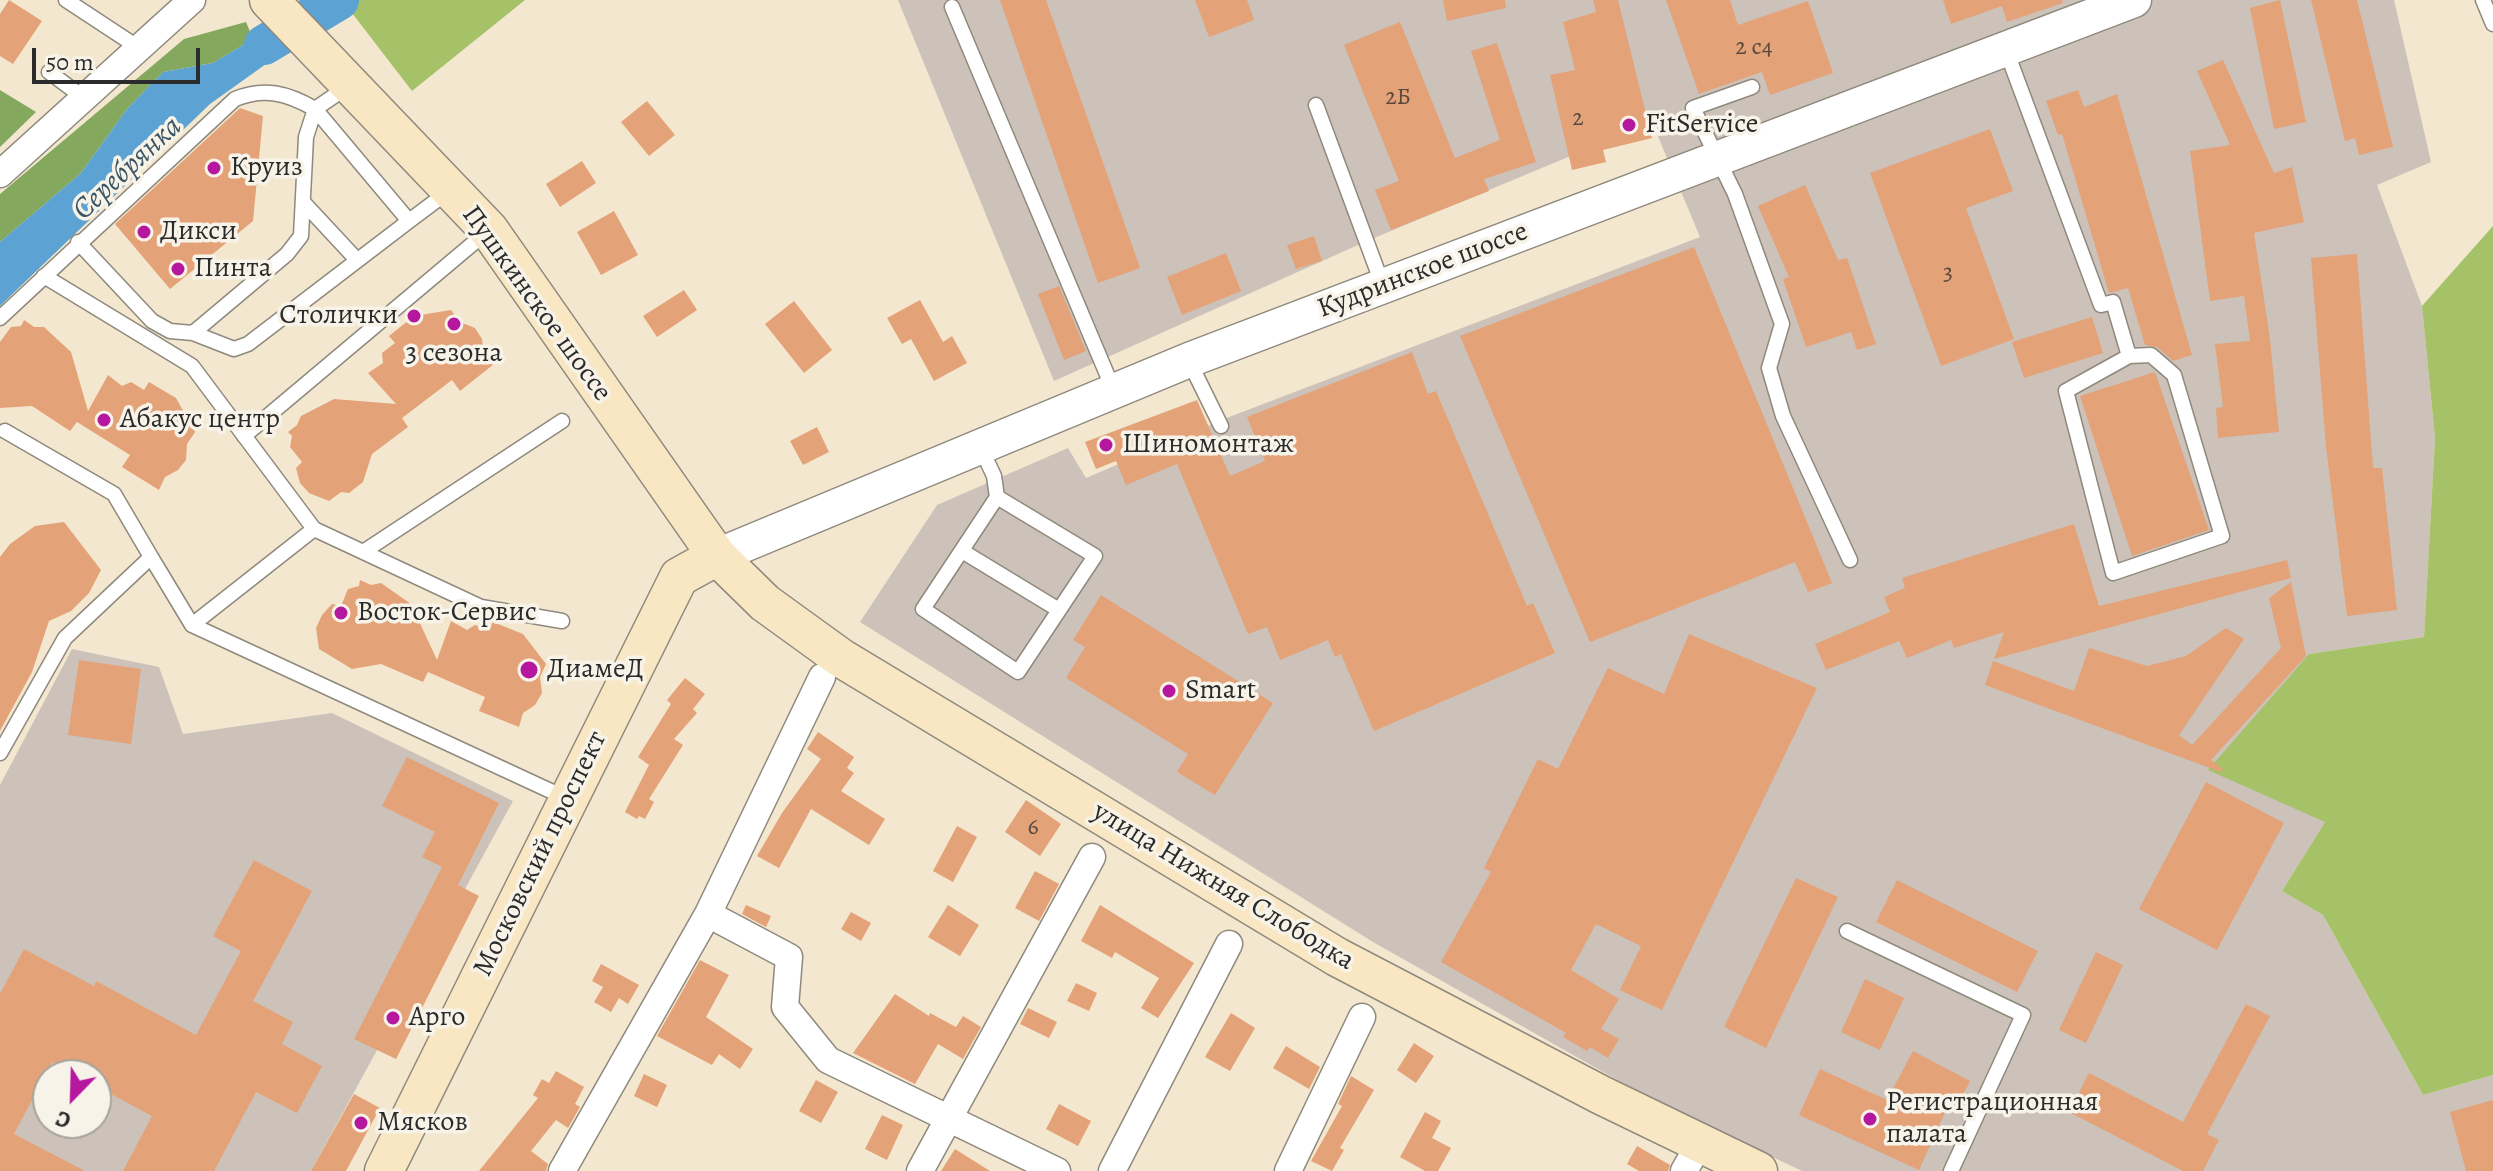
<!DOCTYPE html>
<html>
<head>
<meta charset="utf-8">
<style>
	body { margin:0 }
	#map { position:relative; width:2493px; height:1171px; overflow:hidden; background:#f3e7cf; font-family:Alegreya,serif }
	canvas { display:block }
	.north { position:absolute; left:32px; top:1059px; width:80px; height:80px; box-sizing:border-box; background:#f7f3e8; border:2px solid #a5a39c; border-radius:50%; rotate:203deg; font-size:22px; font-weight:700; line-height:32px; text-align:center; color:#2b2b2b }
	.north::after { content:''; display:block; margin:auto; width:28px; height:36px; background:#b5179e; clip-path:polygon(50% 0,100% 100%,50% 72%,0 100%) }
	.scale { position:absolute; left:32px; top:48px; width:168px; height:36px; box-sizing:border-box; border:4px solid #2b2b2b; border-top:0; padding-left:10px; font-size:24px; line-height:28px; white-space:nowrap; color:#2b2b2b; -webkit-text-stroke:6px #f7f3e8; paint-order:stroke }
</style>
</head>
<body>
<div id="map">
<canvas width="2493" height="1171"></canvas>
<div class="north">С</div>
<div class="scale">50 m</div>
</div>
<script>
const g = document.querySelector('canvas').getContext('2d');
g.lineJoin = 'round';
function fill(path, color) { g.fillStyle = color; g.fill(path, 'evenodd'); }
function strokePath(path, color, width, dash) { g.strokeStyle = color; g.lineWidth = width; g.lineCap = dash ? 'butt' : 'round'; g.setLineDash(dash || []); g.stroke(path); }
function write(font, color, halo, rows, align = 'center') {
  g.font = font + ' Alegreya,serif'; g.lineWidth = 7; g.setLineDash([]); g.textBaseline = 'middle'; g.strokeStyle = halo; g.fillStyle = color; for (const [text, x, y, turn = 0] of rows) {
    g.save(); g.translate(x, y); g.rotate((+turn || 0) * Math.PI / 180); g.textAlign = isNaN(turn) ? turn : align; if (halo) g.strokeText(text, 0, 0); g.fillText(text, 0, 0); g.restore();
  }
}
fill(new Path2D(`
	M898 0H2394L2431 162 2377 185 2422 306 2435 438 2424 637 2309 654 2325 822 2282 891 2323 915 2423 1095 2493 1075V1171H1802L1651 1099 1373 942 860 622 937 505 1068 448 1086 478 1224 419 1700 237 1652 122 1367 241 1054 381Z
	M72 649 159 667 183 734 332 713 513 801 311 1171H0V785ZM48 1075H96V1123H48Z`), '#ccc2b9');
fill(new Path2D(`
	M342 0H525L412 91Z
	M2493 226V1075L2423 1095 2323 915 2282 891 2325 822 2208 770 2309 654 2424 637 2435 438 2422 306Z`), '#a6c269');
fill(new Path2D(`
	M246 22 253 39 213 63 163 72 127 109 81 173 0 242V194L184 39Z
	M0 90 36 112 0 147Z`), '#84a85d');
fill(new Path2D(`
	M278 16 294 44 210 104 0 306V242L81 173 127 109 163 72 213 63 253 39Z`), '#5ca2d2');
strokePath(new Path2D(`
	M264 45 339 0`), '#5ca2d2', 40);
fill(new Path2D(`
	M9 0 42 21 13 64 0 56V14Z
	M1000 0H1046L1140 268 1098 283Z
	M1195 0H1247L1254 20 1209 37Z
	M1443 0H1505L1506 8 1447 21Z
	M1593 0H1618L1652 138 1603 150 1606 162 1572 170 1550 75 1575 70 1563 22 1596 12Z
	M1666 0H1730L1738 25 1808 1 1833 73 1770 95 1762 72 1699 94Z
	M1943 0H2062L2063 3 2007 22 2002 6 1951 24Z
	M2280 0 2306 122 2274 129 2250 8Z
	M2311 0H2357L2393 147 2359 155 2355 138 2345 141Z
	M1400 22 1455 158 1500 140 1471 51 1497 43 1536 162 1484 179 1489 191 1391 230 1375 190 1399 181 1344 45Z
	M2223 60 2274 173 2292 167 2304 222 2254 233 2270 339 2279 432 2218 438 2216 408 2223 407 2215 344 2250 341 2244 296 2210 301 2190 151 2230 145 2197 71Z
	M2078 90 2084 107 2117 94 2192 355 2173 361 2157 347 2145 345 2128 288 2109 293 2062 134 2058 135 2046 101Z
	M647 101 675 135 649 156 621 122Z
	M240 108 263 116 253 221 170 289 115 224Z
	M1990 129 2013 191 1966 208 2014 339 1941 366 1870 173Z
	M582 161 596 183 560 207 546 184Z
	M1805 185 1838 260 1847 258 1876 344 1857 350 1851 332 1806 347 1783 279 1789 277 1758 206Z
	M614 211 638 255 601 275 577 232Z
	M1314 236 1322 261 1296 269 1287 245Z
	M1694 247 1832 583 1808 592 1795 562 1590 642 1460 336Z
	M1226 253 1241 291 1182 315 1167 277Z
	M2357 254 2373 468H2382L2397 610 2347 616 2326 447 2311 258Z
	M1059 286 1086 351 1064 360 1038 294Z
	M684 290 697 310 657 337 643 316Z
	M920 300 943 342 952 336 967 363 934 381 911 339 902 344 887 318Z
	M794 301 832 350 804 373 765 324Z
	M451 310 460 322 475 328 482 339 484 354 494 364 460 391 452 380 402 418 408 427 372 454 363 482 349 493 341 492 329 501 309 493 300 483 296 468 302 462 290 447 292 436 288 432 297 425 301 416 334 399 396 404 368 373 383 363 382 353 395 343 389 336 414 316Z
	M2092 317 2103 353 2024 378 2012 342Z
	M24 320 34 327H44L71 352 88 411 108 375 122 386 131 382 144 390 149 382 176 398 195 432 187 444 186 460 178 470 165 477 159 490 122 467 130 455 77 422 70 431 32 406 0 408V342L11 327 21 326Z
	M1412 352 1428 394 1436 391 1527 606 1533 603 1555 653 1374 731 1341 654 1335 657 1328 640 1280 660 1267 627 1248 634 1177 464 1126 485 1116 461 1096 469 1085 442 1197 400 1230 476 1265 461 1247 417Z
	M2155 372 2209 530 2132 556 2080 396Z
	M817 427 829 452 803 465 790 441Z
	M64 522 101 570 89 593 71 611 49 621 32 672 0 731V557L10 544 35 526Z
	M2074 524 2099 606 2287 560 2291 578 1994 659 2004 632 1954 648 1951 640 1907 658 1899 641 1826 670 1815 644 1890 612 1884 597 1905 588 1902 578Z
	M360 580 371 585 381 583 411 604 437 660 451 621 467 630 475 625 489 630 493 622 523 634 546 664 540 677 542 693 535 705 523 713 519 727 479 711 485 697 428 672 423 682 381 664 352 669 319 649 316 628 322 615 332 604 341 606 348 589 359 586Z
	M2291 582 2306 656 2211 760 2223 769 2221 772 1985 685 1993 661 2074 691 2089 648 2147 666 2186 656 2226 628 2244 639 2179 735 2192 745 2281 648 2269 598Z
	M1101 595 1273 703 1215 795 1177 772 1188 754 1066 678 1085 647 1073 640Z
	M1689 634 1817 688 1662 1010 1620 990 1641 946 1596 924 1571 970 1619 999 1601 1029 1619 1039 1608 1058 1590 1047 1587 1051 1563 1037 1566 1033 1441 962 1491 872 1484 868 1538 759 1558 769 1608 668 1664 694Z
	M79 660 141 669 131 744 68 735Z
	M685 678 705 694 693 709 697 713 674 739 683 745 649 799 654 802 645 819 639 816 637 819 625 812 649 765 638 757 671 704 667 700Z
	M818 732 854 757 847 768 854 773 841 791 885 819 869 845 811 809 779 868 757 856 782 813 821 759 807 749Z
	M407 757 499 803 458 885 479 896 396 1059 354 1039 442 867 422 857 435 832 382 806Z
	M2206 782 2284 823 2217 950 2139 909Z
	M1026 800 1061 824 1040 856 1005 832Z
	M957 826 977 837 953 882 933 871Z
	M254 860 312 891 253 1001 293 1022 282 1044 322 1066 297 1113 256 1092 214 1171H123L152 1116 96 1086V1075H76L52 1062 14 1134 85 1171H0V994L24 949 94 986 96 981 196 1035 241 951 213 936Z
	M1035 871 1059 884 1039 921 1015 908Z
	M1796 878 1838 897 1766 1048 1724 1027Z
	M1897 880 2038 951 2017 992 1876 922Z
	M746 905 771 916 766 927 742 914Z
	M948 905 979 925 960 956 928 937Z
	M1100 905 1194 963 1158 1018 1141 1008 1159 978 1115 952 1112 958 1081 941Z
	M851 912 871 923 861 941 841 929Z
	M2096 952 2123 965 2086 1043 2059 1030Z
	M700 960 729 975 706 1017 753 1049 740 1069 719 1054 712 1065 657 1036Z
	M601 964 639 985 628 1004 619 998 611 1012 594 1002 603 987 592 981Z
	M1865 979 1904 998 1880 1050 1841 1032Z
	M1076 983 1097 993 1089 1011 1067 1001Z
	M895 994 929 1016 930 1013 956 1027 963 1016 981 1027 963 1059 938 1044 915 1084 853 1053Z
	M2246 1004 2270 1016 2207 1134 2219 1140 2203 1171H2183L2069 1112 2089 1073 2183 1122Z
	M1028 1008 1057 1022 1049 1038 1020 1024Z
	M1231 1013 1255 1028 1230 1071 1205 1057Z
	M1414 1043 1434 1056 1416 1083 1397 1070Z
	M1286 1046 1320 1067 1309 1089 1273 1068Z
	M1913 1051 1970 1081 1960 1101 1952 1097 1919 1170 1799 1115 1820 1069 1887 1100Z
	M556 1071 584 1087 575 1104 580 1107 568 1128 556 1120 531 1151 548 1164 546 1171H479L538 1098 533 1095 542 1079 549 1083Z
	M644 1074 667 1085 657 1107 634 1096Z
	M1351 1076 1374 1090 1340 1148 1344 1150 1332 1171 1311 1161 1342 1106 1338 1104Z
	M816 1080 838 1092 821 1123 799 1111Z
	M354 1094 380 1108 346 1171H311Z
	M2493 1100V1171H2466L2450 1112Z
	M1059 1104 1091 1121 1078 1146 1046 1129Z
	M1425 1112 1441 1121 1432 1138 1451 1148 1438 1171H1425L1400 1157Z
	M882 1115 903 1125 887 1160 865 1149Z
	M1637 1146 1670 1165 1668 1171H1639L1627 1164Z
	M955 1149 990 1171H941Z`), '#e4a278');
const service = new Path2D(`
	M66 0 139 48
	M2483 0 2493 24
	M952 7 1114 391
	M2006 50 2101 305 2113 302 2129 356 2066 391 2113 573 2222 536 2174 375 2151 355 2129 356
	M49 72 84 98
	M350 85 315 109 409 221 449 191
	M1752 87 1693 108 1735 194 1782 324 1769 368 1783 416 1850 560
	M1316 105 1383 286
	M303 202 357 260
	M78 242 152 321 170 331 193 333 234 349 248 344 409 221
	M44 276 192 366 314 529 481 607 562 621
	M0 318 235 99C264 87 287 93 315 109L306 137 301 236 287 254 193 333
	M1189 361 1221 426
	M5 431 114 494 151 557
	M244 436 489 230
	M980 446 994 476 997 497 923 609 1018 672 1095 556 997 497
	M962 551 1059 610
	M363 552 562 421
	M192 625 568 799
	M0 753 65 638 151 557 192 625 314 529
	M1847 931 2023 1015 1951 1171`);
const minor = new Path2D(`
	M0 174 192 0
	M708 914 789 957 785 1007 828 1060 1057 1171
	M562 1171 708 914 822 677
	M920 1171 1092 857
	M1112 1171 1229 944
	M1288 1171 1362 1017
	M1684 1171 1700 1143`);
const tertiary = new Path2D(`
	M717 556 1189 360 2134 0`);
const secondary = new Path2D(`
	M269 0 489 230 717 556 765 603 841 658 1337 957 1601 1095 1758 1171
	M384 1171 679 577 717 556`);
strokePath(service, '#8f897d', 17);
strokePath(minor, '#8f897d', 29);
strokePath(tertiary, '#8f897d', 37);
strokePath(secondary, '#8f897d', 41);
strokePath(service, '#fff', 14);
strokePath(minor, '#fff', 26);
strokePath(tertiary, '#fff', 34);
strokePath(secondary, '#f9e7c3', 38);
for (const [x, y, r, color] of [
	[1629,125,8,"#b5179e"],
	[214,168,8,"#b5179e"],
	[144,232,8,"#b5179e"],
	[178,269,8,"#b5179e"],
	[414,316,8,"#b5179e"],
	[454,324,8,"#b5179e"],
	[104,420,8,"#b5179e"],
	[1106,445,8,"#b5179e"],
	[341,613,8,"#b5179e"],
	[529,670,10,"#b5179e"],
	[1169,691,8,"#b5179e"],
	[393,1018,8,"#b5179e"],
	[1870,1119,8,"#b5179e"],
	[361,1123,8,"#b5179e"]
]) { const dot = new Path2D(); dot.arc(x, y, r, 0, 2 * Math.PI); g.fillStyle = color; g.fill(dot); strokePath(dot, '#f7f3e8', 3); }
write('24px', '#59493e', null, [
	["2 с4",1754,48],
	["2Б",1398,98],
	["2",1578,119],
	["3",1948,274],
	["6",1033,828]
]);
write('28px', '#2b2b2b', '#f7f3e8', [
	["FitService",1645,125],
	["Круиз",230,168],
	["Дикси",160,232],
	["Пинта",194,269],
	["Столички",398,316,"right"],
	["3 сезона",454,354,"center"],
	["Абакус центр",120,420],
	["Шиномонтаж",1122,445],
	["Восток-Сервис",357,613],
	["ДиамеД",547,670],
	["Smart",1185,691],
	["Арго",409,1018],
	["Регистрационная",1886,1103],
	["палата",1886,1135],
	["Мясков",377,1123]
], 'left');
write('28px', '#2b2b2b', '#f7f3e8', [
	["Кудринское шоссе",1423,271,-21],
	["Пушкинское шоссе",536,304,54],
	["Московский проспект",541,854,-64],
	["улица Нижняя Слободка",1223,887,31]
]);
write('italic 30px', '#3c5565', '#f7f3e8', [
	["Серебрянка",128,169,-43]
]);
</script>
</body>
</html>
